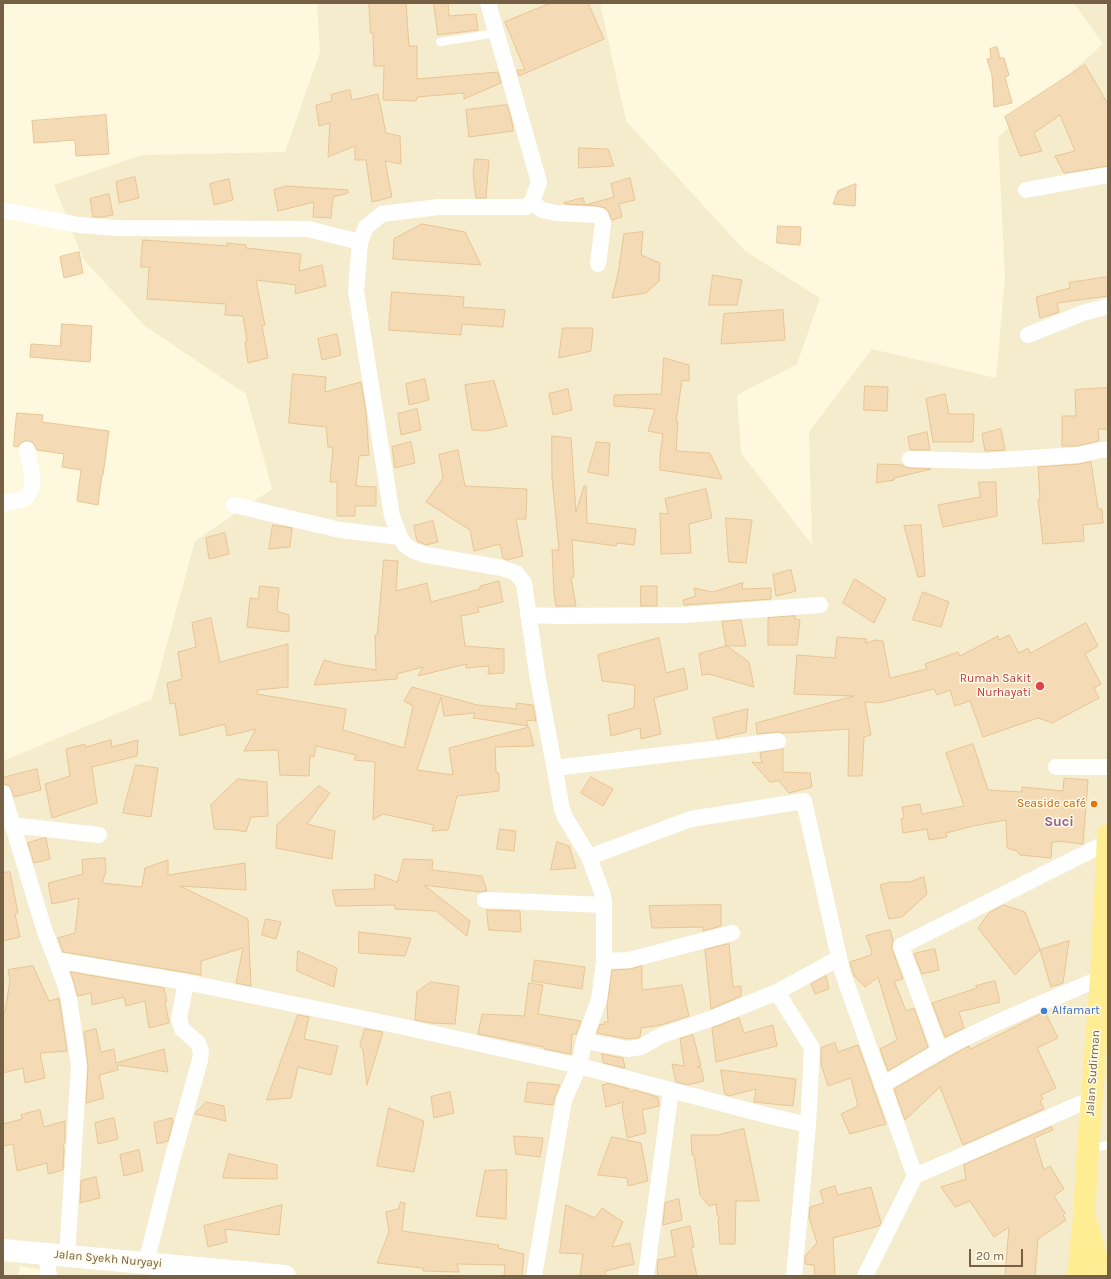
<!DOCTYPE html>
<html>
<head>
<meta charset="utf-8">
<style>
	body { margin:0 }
	#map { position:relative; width:1111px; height:1279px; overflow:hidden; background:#fef8df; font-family:Karla,sans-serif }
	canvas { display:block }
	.frame { position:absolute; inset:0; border:4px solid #756045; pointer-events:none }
	.scale { position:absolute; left:969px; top:1249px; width:54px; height:18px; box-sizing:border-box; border:2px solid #756045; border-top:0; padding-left:5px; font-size:12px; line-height:14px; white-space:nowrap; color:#756045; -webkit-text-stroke:3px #fffae6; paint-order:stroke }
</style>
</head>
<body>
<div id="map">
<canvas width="1111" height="1279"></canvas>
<div class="frame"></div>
<div class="scale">20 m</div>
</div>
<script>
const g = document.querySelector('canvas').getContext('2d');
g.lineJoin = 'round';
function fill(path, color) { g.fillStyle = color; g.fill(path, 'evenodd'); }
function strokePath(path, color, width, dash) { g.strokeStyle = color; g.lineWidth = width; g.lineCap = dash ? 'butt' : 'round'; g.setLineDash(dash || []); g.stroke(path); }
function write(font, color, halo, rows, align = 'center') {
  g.font = font + ' Karla,sans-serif'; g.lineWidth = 3; g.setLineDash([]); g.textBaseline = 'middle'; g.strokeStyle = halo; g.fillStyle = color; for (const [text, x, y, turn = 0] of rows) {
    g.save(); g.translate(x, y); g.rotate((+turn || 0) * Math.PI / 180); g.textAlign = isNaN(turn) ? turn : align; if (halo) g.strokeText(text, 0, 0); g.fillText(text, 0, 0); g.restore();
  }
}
fill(new Path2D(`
	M317 3H600L626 121 745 251 820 298 797 364 737 395 741 453 812 545 809 432 872 349 996 378 1005 278 998 137 1103 44 1074 3H1108V1276H43V1270L20 1266 18 1276H3V761L152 699 195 541 272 489 246 394 145 326 83 259 54 185 142 155 285 152 320 52Z`), '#f5ebcd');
const building = new Path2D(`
	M369 3H406L409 46H417V79L498 72 501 83 464 99V93L417 97 416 101 383 100 384 66H374L373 33H371Z
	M434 3H448L449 16 476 14 478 30 438 35Z
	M551 3H588L604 39 519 76 517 70H525L505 22Z
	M997 47 1000 58H1004L1009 75 1005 77 1012 103 994 107 992 75 987 59H991L990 49Z
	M1085 65 1108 104V166L1064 173 1055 156 1075 151 1060 115 1034 133 1042 151 1020 156 1005 117Z
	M350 90 352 100 378 94 386 133 400 136 401 164 385 161 392 197 372 202 366 160H355V146L328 157 330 123 319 126 316 105 332 101 331 95Z
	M507 105 512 122 513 131 469 137 466 110Z
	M106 115 109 154 76 156 75 140 34 143 32 121Z
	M579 148 608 149 614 166 579 168Z
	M475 159 489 160 486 198H476L473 174Z
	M135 177 139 198 119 203 116 182Z
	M630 178 635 200 619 204 622 217 612 220 608 211 605 208 598 206 585 205 614 197 611 184Z
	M229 179 233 200 214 205 210 184Z
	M856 184 855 206 833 204 838 191Z
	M287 186 348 190V193L333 197 331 218 313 217 314 202 278 211 274 190Z
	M109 194 113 215 102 217H93L90 199Z
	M583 198 585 205 565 204 564 203Z
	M422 224 465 232 481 265 393 259 394 239Z
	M778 226 801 227 800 245 777 243Z
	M643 232 641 255 660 263 659 281 646 293 612 298 618 274 624 234Z
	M143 240 227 246V243L246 245V248L301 254 299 271 322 265 326 286 295 294 296 285 256 280 265 325 262 326 268 358 248 363 245 342 247 341 243 316 225 315 226 304 147 299 149 267H141Z
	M79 252 83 273 64 278 60 257Z
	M713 275 742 280 737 305H709Z
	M1108 277V296L1057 303 1059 312 1040 318 1036 297 1070 288 1069 283Z
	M392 292 464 297 463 307 505 310 503 327 462 324 461 335 389 330Z
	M783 310 785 340 721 344 724 314Z
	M62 324 92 326 90 362 30 357 31 344 60 346Z
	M563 328H593L591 351 559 358Z
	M337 334 341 355 322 360 318 339Z
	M664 358 689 365V381L682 380 676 422H678L676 451 710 453 722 479 660 470V456L663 434 648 431 655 409 614 406V395L661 394Z
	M293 374 326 377 325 392 361 382 366 413 369 455 359 456 356 486 376 487V506H355V516H337V482H330L333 447H328L326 427 289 423Z
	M425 379 429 400 409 405 406 384Z
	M494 381 507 426 487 431 472 430 465 385Z
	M865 386 888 387 887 411 864 410Z
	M1108 388V429H1098L1099 441 1077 446H1062V416H1076L1075 390Z
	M568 389 572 410 553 415 549 394Z
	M945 394 949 414H974L973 442H933L926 399Z
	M417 409 421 430 401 435 398 414Z
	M17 413 43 415 42 422 109 431 103 475H102L98 505 77 501 81 470 62 467 64 454 37 450 34 444 30 441H25L21 443 18 447 14 446Z
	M1001 429 1005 450 985 451 982 434Z
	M927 432 930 450H910L908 437Z
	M552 436 571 438 576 512 584 486H586L587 523 636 529 634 545 617 543 616 546 572 540 574 577 571 578 576 606H556L554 592 552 550H559L552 477Z
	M411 442 415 463 395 468 392 447Z
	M597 442 610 443 608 476 588 472Z
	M458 450 465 486 527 489 526 519H516L523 556 507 560 503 558 500 544 474 551 470 530 426 502 443 478 439 455Z
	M1091 462 1098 509H1102L1103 523 1083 525 1084 541 1043 544 1038 499 1040 498 1038 467 1079 464Z
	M878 464 903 465 905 467 910 468 931 469 894 478V480L877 483Z
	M979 482H996L997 516 943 527 938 505 980 497Z
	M706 489 712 518 689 524 691 553 661 554 660 513 668 514 665 499Z
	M726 518 752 520 746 563 729 562Z
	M433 521 438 542 426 545 417 541 414 526Z
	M273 525 292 528 290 547 269 549Z
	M921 525 925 576 918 577 904 526Z
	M225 533 229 554 209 559 206 538Z
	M384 560 398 561 396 591 427 583 431 602 480 589V586L499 581 503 602 478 608 479 612 461 616 465 646 504 649V673L488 674 489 666 466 668V664L418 676 423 667 397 674V679L314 685 324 660 338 664 376 670 375 635H377Z
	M791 570 796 591 776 596 773 575Z
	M855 579 886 599 874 623 843 603Z
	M743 583 742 589 771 588V599L684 605 683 600 696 596 694 588 712 592Z
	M260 586 279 588 277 611 289 615V632L247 627 250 598 258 599Z
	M641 586H657V606H641Z
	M923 592 949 602 941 627 913 620Z
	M795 616V619L800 620 797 645H768V618Z
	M211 618 220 662 288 644V687L257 690V694L346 709 343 730 404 748 413 706 404 701 412 687 477 705 517 709 516 703 533 705 536 721 526 720 528 726 473 718 475 713 444 716 441 697 417 770 453 775 449 748 529 727 534 746 495 747 496 772 499 773V791L457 796 448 830 432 831 434 825 383 814 373 820 375 762 354 760 356 755 316 746 314 757 310 756 309 776 280 775 278 750 244 751 256 729 227 736 225 724 180 736 175 703 170 704 167 683 182 679 178 652 196 647 192 623Z
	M741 620 746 646H726L722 622Z
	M1086 623 1098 646 1085 654 1101 684 1094 688 1099 698 1052 723 1038 718 983 737 970 701 955 706 950 690 937 695 934 689 879 703 865 702 871 735 864 737 862 776H848L849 729 783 733 777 732 757 734 756 723 854 696 794 694 797 655 835 658 837 637 867 639 865 643 876 640 883 641 890 678 927 669 925 664 958 652 960 656 998 636 999 640 1009 635 1019 653 1028 648 1030 653Z
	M659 638 666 673 684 668 688 689 654 698 661 734 641 739 640 728 611 736 608 715 634 708 635 685 602 681 598 655Z
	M727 646 749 662 754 687 709 674 702 675 699 654Z
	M748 709 746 732 717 739 713 718Z
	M111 740 112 747 138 740 137 756 92 767 97 803 52 818 45 784 70 776 66 749 85 744V747Z
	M973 744 988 790 1022 792V787L1063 791 1064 778 1088 780 1083 844 1057 841V842H1052L1051 858 1020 855 1017 851 1007 848 1006 820 973 826 946 833 947 837 929 840 927 829 903 833 901 819 904 818 902 807 920 804 922 814 964 806 946 753Z
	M783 749V772L810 773 812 787 789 793 779 781 770 782 752 762 762 763 760 753Z
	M136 765 158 768 151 817 123 813Z
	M37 769 41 790 14 797 10 786 3 784V778Z
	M591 777 613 789 603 806 581 793Z
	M238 779 267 782 268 816 251 817 246 832 236 830 214 829 211 805Z
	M319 786 330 793 307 824 335 831 332 859 276 848 277 825Z
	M500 829 516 831 514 851 497 849Z
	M46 838 50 859 34 863 28 843Z
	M557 842 569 846 576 868 551 870Z
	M105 858 106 871 102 883 142 887 145 868 168 860V875L245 863 246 890 180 886 248 919 251 986 236 983 243 948 201 961V975L63 952 58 938 75 933 79 898 52 904 48 883 83 874 82 860Z
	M404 859 433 860 432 870 482 876 487 891 480 892 424 885 470 921 467 936 436 911 395 909V905L336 906 332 890 374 889 375 874 397 882Z
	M10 872 18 913 15 914 20 937 3 941V873Z
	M924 877 927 894 902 917 889 919 880 885 891 882H909Z
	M721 905V926L703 931V927L652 928 649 906Z
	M1004 905 1025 912 1040 950 1015 975 978 928 989 913Z
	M487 910 520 911 521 932 489 930Z
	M266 919 281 922 276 939 262 935Z
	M890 930 893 940 892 944V949L903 979 894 981 906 1011 914 1008 928 1047 888 1071 880 1049 897 1040 878 977 865 987 854 976 850 962 871 955V953L872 952 866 936Z
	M359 932 411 938 405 956 359 953Z
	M1069 941 1063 983 1051 987 1040 950Z
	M729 944 733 987 741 986V996L711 1009 705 950Z
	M935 949 939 970 922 974 914 954Z
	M298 951 337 968 334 987 297 971Z
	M535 960 585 967 582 989 532 981Z
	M33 966 49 1001 59 998 67 1051 40 1053 45 1078 25 1083 23 1068 3 1073V1012H5L10 981 8 970Z
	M642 966V990L682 985 689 1016 661 1025 641 1028 640 1037 638 1038 628 1039 597 1033 600 1024 604 1025V1022H608L607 1005 612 970 630 969Z
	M71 972 164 988 167 1001 165 1002 169 1023 149 1028 145 1001 126 1006 124 997 92 1005 91 993 78 996Z
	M826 976 829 989 815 994 811 984Z
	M995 981 1000 1002 959 1012 964 1028 945 1037 932 1003 977 988 976 986Z
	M431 982 459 986 455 1024 432 1023 415 1020 417 992Z
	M529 983 543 985 538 1014 581 1021 576 1034H572L571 1054 544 1049V1047L478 1034 482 1014 524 1016Z
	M1045 1012 1058 1038 1037 1048 1056 1088 1041 1095 1043 1099 1040 1101 1044 1109 963 1145 940 1087 905 1120 894 1089 963 1049 969 1046 970 1049Z
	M298 1015 309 1017 304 1039 338 1046 331 1075 298 1067 291 1098 267 1100Z
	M739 1018 744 1033 773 1025 777 1046 716 1062 712 1028Z
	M96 1029 101 1052 114 1049 116 1063 164 1049 168 1072 117 1065 118 1070 99 1075 104 1098 86 1103 88 1066 84 1032Z
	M365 1029 383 1032 367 1085 363 1050 360 1046Z
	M693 1035 701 1066 697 1067 701 1068 704 1081 687 1085 676 1082 672 1064 684 1066 680 1039Z
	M835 1043 838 1052 858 1045 886 1124 850 1134 841 1114 858 1106 851 1078 828 1086 821 1064V1048Z
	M602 1054 623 1058 625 1068 604 1063Z
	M721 1070 796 1079 793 1106 754 1102 756 1089 729 1096 725 1094Z
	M528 1082 560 1085 555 1096 553 1105 525 1102Z
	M607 1083 629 1089 630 1092 634 1090 658 1097 659 1106 642 1110 646 1133 627 1138 622 1107 624 1102 606 1107 602 1085 607 1084Z
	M450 1092 454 1113 434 1118 431 1097Z
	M206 1102 224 1106 226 1121 195 1114Z
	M389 1108 424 1121 414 1172 377 1166Z
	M40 1110 44 1127 65 1121V1143L63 1144 64 1150 63 1170 48 1174 47 1163 17 1171 13 1144 3 1146V1124L22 1119 21 1115Z
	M114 1118 118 1139 98 1144 95 1123Z
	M172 1118 173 1121 168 1141 157 1144 154 1123Z
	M1052 1127 1053 1130 1034 1138 1044 1170 1050 1166 1064 1189 1054 1196 1065 1213 1063 1215 1066 1220 1038 1239 1035 1276H1005L1009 1227 994 1237 970 1201 955 1207 941 1187 966 1179 964 1165Z
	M744 1129 759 1201H736L735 1244H720L718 1219 720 1218 717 1215 716 1204 709 1206 700 1195 694 1155H692L691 1135H717Z
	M514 1136 543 1138 540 1157 516 1154Z
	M612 1137 641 1143 648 1181 628 1186 627 1178 598 1175Z
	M139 1150 143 1171 124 1176 120 1155Z
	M229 1154 277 1165V1179L223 1178Z
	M507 1170 506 1219 476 1216 485 1171Z
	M96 1177 100 1198 80 1203 81 1181Z
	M835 1186 838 1195 871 1187 881 1223 879 1226 833 1238 835 1276H815L814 1265 805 1264V1256L817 1243 809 1217 810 1207 824 1203 820 1191Z
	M679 1199 682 1220 663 1225 665 1203Z
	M401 1202 405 1203 402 1231 499 1245 498 1248 524 1254 522 1276H504L505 1265 457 1264 459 1272 423 1271V1268L377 1263 389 1232 386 1212 398 1209Z
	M282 1205 279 1235 225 1229 227 1242 208 1247 204 1226Z
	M566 1205 595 1218 602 1208 623 1222 612 1247 630 1243 634 1264 605 1271 606 1276H580L583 1254 560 1253Z
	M690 1226 694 1247 691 1248 697 1276H658L657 1268 658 1260 675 1256 671 1231Z`);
fill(building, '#f4dbb5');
strokePath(building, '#e8c594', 1);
strokePath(new Path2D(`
	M440 42 497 33
	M1089 1149 1108 1145`), '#fff', 8);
strokePath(new Path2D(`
	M488 3 539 182 532 202 526 207H439L382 214 366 227 360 242 356 291 392 516 400 537 405 545 414 551 427 555 502 568 516 573 524 583 537 673 562 809 565 817 589 857 603 895 604 905V961L599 1000 584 1041 579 1066 564 1100 534 1276
	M1026 190 1108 175
	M532 202 542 210 556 213 597 215 601 217 603 224 598 264
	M3 210 79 225 118 228 308 229 360 242
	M1028 335 1083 313 1108 306
	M910 459 984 461 1078 455 1100 450H1108
	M3 503C10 502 19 502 25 498 39 488 29 464 27 450
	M234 505 340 530 400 537
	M528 615 558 616 683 615 820 605
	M1056 767H1108
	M555 768 778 741
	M3 793 44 929 65 984 69 999 79 1066 67 1256
	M12 825 99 835
	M589 857 691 819 804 801 842 971 915 1176
	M485 900 604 905
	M56 960 186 982
	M604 961 629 960 732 933
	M777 992 812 1048 808 1125 794 1276
	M584 1041 628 1049 641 1047 662 1035 713 1018 777 992 839 958
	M940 1051 901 946 1108 842
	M882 1085C908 1070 933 1054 959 1041 1005 1017 1054 998 1101 978
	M46 1254 49 1276
	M146 1263 171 1164 200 1060 201 1052 198 1043 182 1029 179 1019 186 982 404 1027 579 1066 762 1114 808 1125
	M646 1276 671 1090
	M865 1276 915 1176 1091 1099`), '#fff', 16);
strokePath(new Path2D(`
	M3 1250 285 1276`), '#fff', 22);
strokePath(new Path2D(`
	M1087 1225 1102 1276
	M1078 1276 1084 1216 1088 1149 1101 978 1108 835`), '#ffed94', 22);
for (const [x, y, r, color] of [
	[1040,686,5,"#e0444e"],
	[1094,804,4,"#e8710a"],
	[1044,1011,4,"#3f7fe0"]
]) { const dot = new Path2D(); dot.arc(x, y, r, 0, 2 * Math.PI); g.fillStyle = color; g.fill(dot); strokePath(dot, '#fffae6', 1.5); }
write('12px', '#be3a42', '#fffae6', [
	["Rumah Sakit",1031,679],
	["Nurhayati",1031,693]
], 'right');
write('12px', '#c56008', '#fffae6', [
	["Seaside café",1086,804]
], 'right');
write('12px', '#366cbe', '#fffae6', [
	["Alfamart",1052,1011]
], 'left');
write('12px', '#756045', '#fffae6', [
	["Jalan Sudirman",1093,1073,-86],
	["Jalan Syekh Nuryayi",108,1259,5]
]);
write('bold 14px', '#916099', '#fffae6', [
	["Suci",1059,822]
]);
</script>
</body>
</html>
